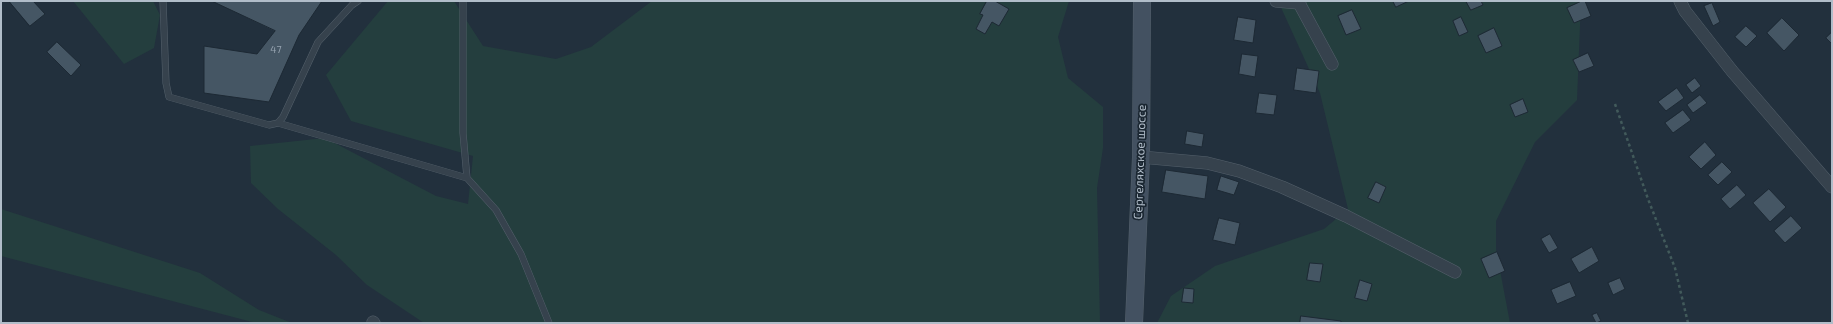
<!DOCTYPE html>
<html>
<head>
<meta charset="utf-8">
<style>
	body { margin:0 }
	#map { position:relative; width:1833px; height:324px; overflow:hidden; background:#22303d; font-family:"Exo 2",sans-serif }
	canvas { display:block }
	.frame { position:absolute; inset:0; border:2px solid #b1bdc9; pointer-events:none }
</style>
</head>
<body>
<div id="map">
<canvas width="1833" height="324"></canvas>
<div class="frame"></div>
</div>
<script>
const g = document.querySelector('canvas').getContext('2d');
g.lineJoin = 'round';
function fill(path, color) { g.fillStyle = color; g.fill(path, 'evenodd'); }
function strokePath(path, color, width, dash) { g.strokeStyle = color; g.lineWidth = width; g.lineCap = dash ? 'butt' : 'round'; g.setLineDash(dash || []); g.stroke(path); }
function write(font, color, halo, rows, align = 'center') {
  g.font = font + ' "Exo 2",sans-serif'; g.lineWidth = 3.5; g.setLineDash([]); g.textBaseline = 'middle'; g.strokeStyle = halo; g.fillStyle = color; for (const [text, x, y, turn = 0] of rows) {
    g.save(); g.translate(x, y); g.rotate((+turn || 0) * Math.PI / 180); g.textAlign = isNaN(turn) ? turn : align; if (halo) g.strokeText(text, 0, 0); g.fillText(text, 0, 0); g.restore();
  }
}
fill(new Path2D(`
	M73 1H153L160 15 154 48 124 64Z
	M388 1H454L483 46 556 59 591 47 652 1H1069L1058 37 1068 78 1103 107V148L1097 188 1100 323H424L367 285 336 255 278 209 251 183 250 146 325 138 436 196 468 204 473 156 351 121 326 75Z
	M1278 1H1581L1577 100 1535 142 1496 221V249L1510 323H1157L1171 296 1215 266 1324 229 1348 209 1320 93Z
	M1 209 200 273 259 310 292 323H256L1 256Z`), '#243e3e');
const building = new Path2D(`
	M9 1H33L45 14 30 26Z
	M212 1H322L299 35 269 102 204 93V46L257 54 275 31Z
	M987 1H995L1009 9 999 26 992 22 985 34 976 29 983 15 980 14Z
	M1393 1H1409L1396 7Z
	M1466 1H1481L1483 5 1471 10Z
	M1582 1H1585L1591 16 1574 23 1567 8Z
	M1712 3 1720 22 1713 26 1704 6Z
	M1352 10 1361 29 1346 35 1338 16Z
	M1238 17 1256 20 1253 43 1234 40Z
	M1461 17 1468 32 1459 36 1453 21Z
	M1782 18 1799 35 1784 51 1767 33Z
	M1746 26 1757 36 1746 47 1735 37Z
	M1494 28 1502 46 1486 53 1478 36Z
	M1832 32V44L1826 38Z
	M57 42 81 65 71 76 47 52Z
	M1588 53 1594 66 1579 72 1573 60Z
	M1242 54 1258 56 1255 77 1239 74Z
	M1297 68 1319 71 1316 93 1294 90Z
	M1695 78 1701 86 1692 93 1686 85Z
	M1677 88 1684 98 1666 111 1658 102Z
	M1259 93 1277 95 1274 115 1256 113Z
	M1700 95 1707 103 1693 113 1687 105Z
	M1523 99 1528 112 1515 117 1510 105Z
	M1683 110 1691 120 1673 133 1665 123Z
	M1187 131 1204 134 1202 147 1185 144Z
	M1705 142 1716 155 1701 169 1689 157Z
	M1722 162 1732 172 1718 185 1708 175Z
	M1166 170 1208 176 1205 199 1162 192Z
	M1221 176 1239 182 1234 195 1217 190Z
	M1376 182 1386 187 1379 203 1368 198Z
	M1737 185 1746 195 1730 209 1721 199Z
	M1769 189 1786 207 1770 222 1753 203Z
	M1791 216 1802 228 1785 243 1774 231Z
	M1219 218 1240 223 1235 245 1213 240Z
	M1550 234 1558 248 1549 253 1541 239Z
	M1592 247 1599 261 1579 273 1571 259Z
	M1497 252 1505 271 1489 278 1481 259Z
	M1310 263 1323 264 1320 282 1307 280Z
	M1620 278 1625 289 1613 295 1608 283Z
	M1360 280 1372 284 1367 301 1355 298Z
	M1570 282 1576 296 1557 304 1551 290Z
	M1184 288 1194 289 1193 303 1182 302Z
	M1597 313 1601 321 1596 323 1592 315Z
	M1301 316 1341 321V323H1300Z`);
fill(building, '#455664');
strokePath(building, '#1d2934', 1);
const service = new Path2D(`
	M163 1 166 83 169 97 269 125 278 123 283 117 318 42 352 5 358 1
	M463 1V133L467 178 496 210 521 254 549 323
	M278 123 467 178`);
const minor = new Path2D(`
	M1276 1 1299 3
	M1300 1 1299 3 1332 64
	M1680 1 1685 11 1732 71 1832 187
	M1141 157 1207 163 1239 171 1282 187 1346 216 1455 272
	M373 322 374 323`);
const secondary = new Path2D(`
	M1134 323 1141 157 1142 1`);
strokePath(service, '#54606b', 7);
strokePath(minor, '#54606b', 13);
strokePath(secondary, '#54606b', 18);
strokePath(new Path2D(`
	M1615 104 1648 199 1675 268 1688 323`), '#425a5b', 2.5, [3, 3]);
strokePath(service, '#36424d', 6);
strokePath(minor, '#36424d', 12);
strokePath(secondary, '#435161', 17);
write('10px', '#96a3b0', null, [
	["47",276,50]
]);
write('12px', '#b1bdc9', '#1b2732', [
	["Сергеляхское шоссе",1140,162,-88]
]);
</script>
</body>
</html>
